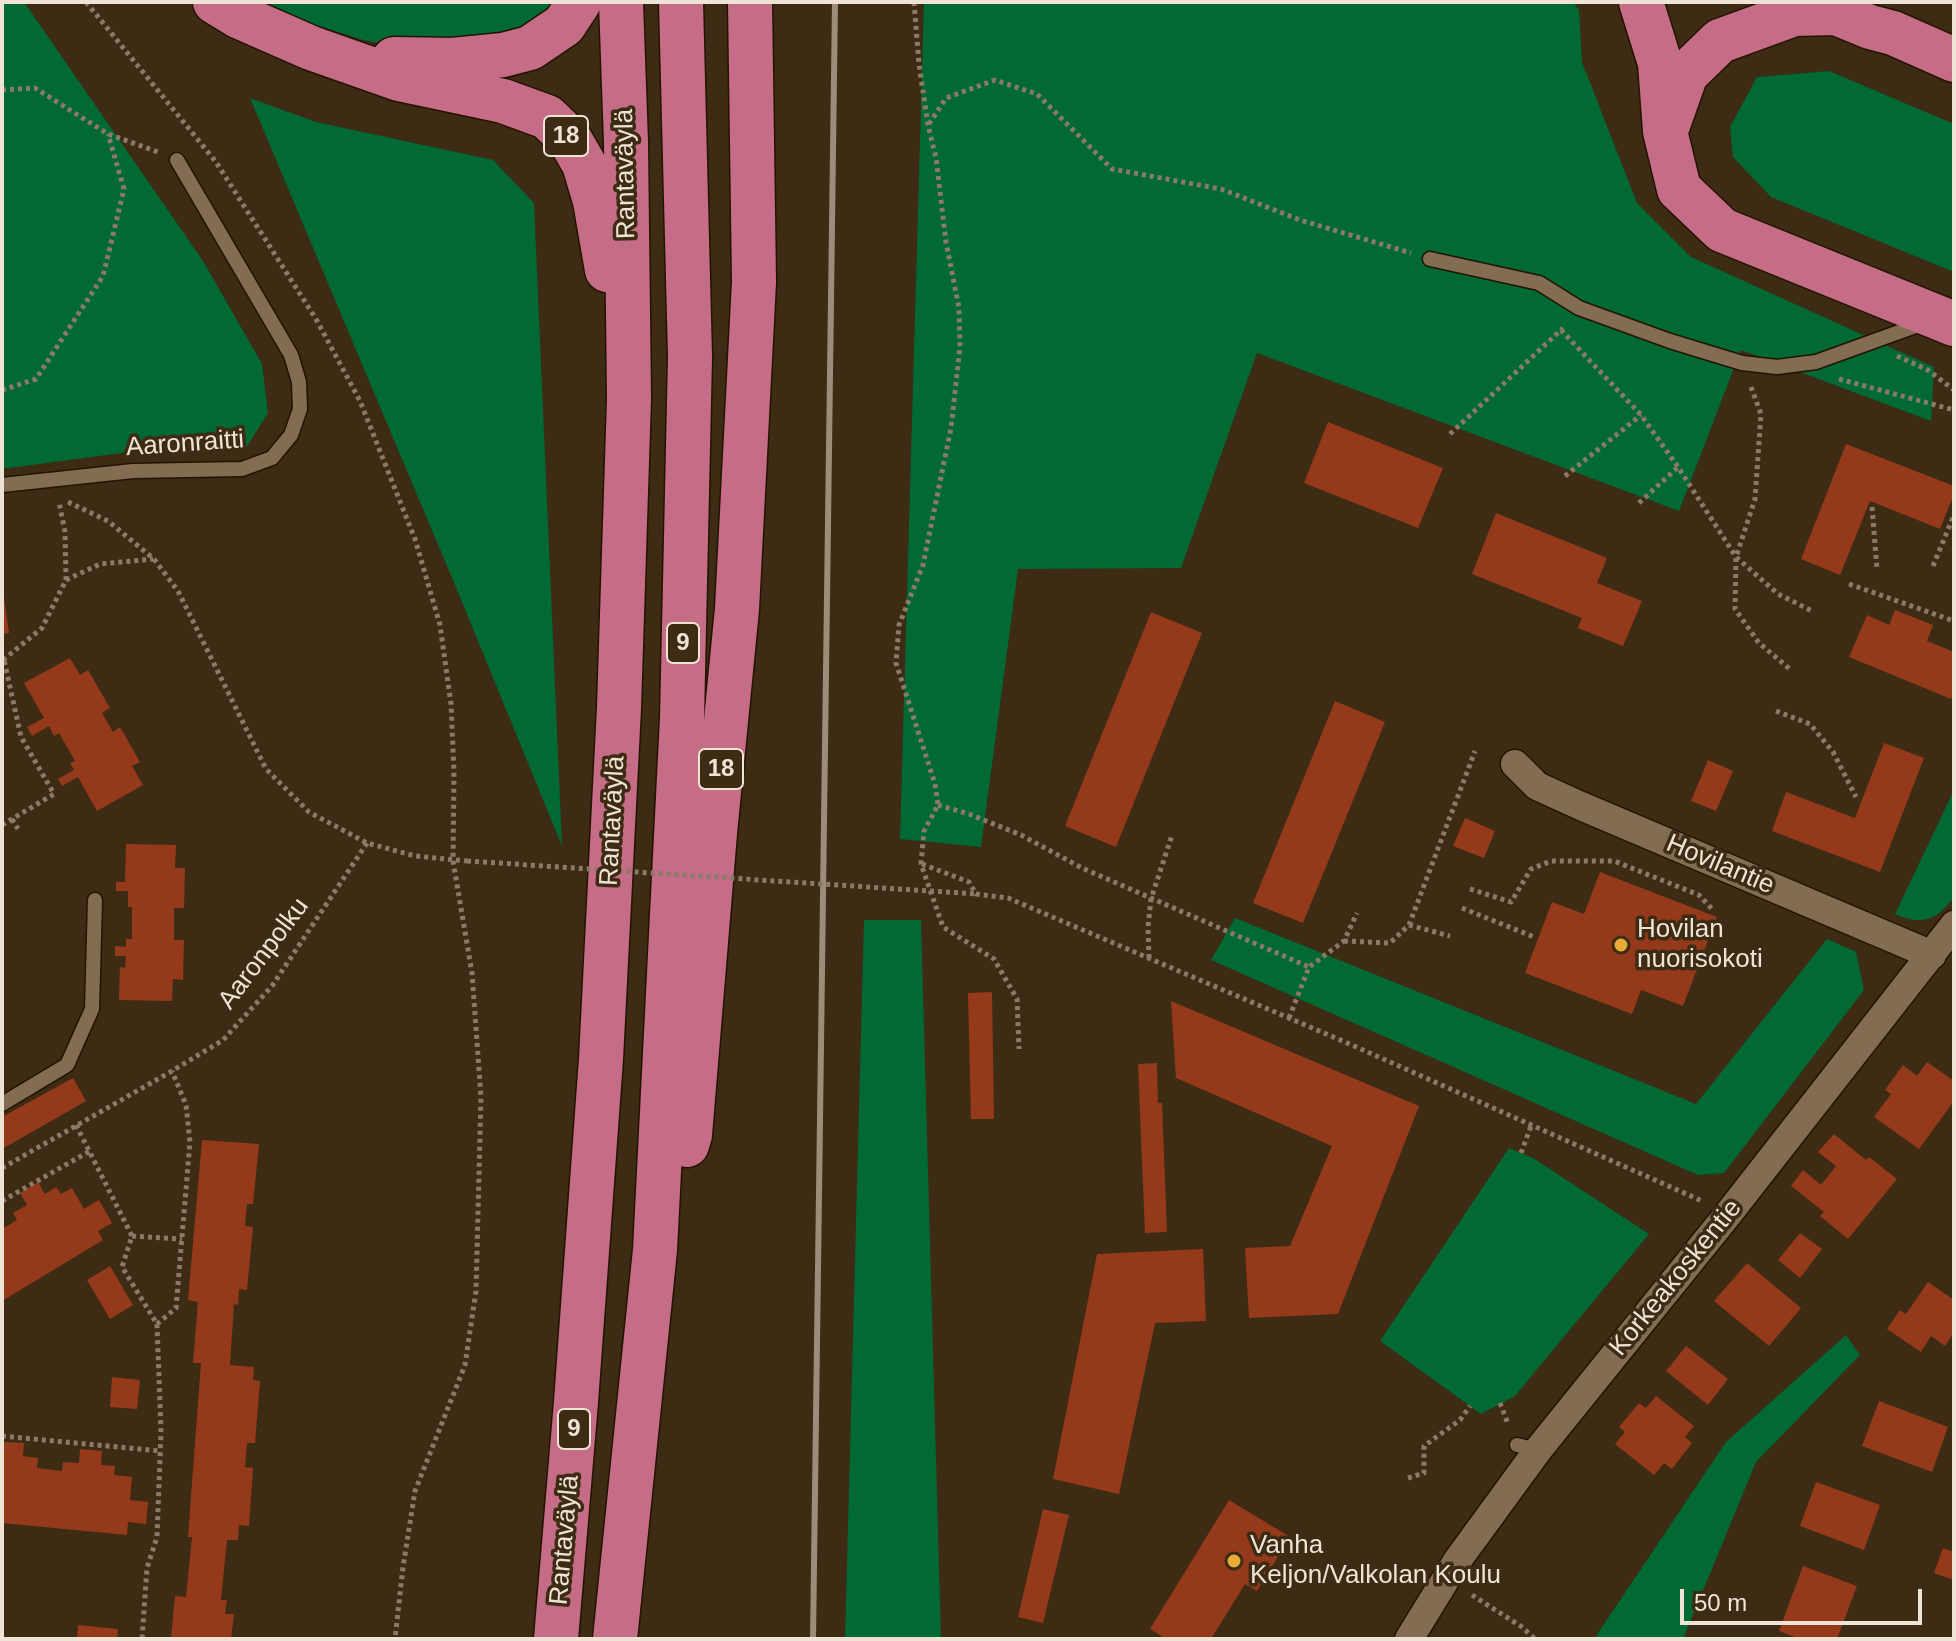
<!DOCTYPE html>
<html>
<head>
<meta charset="utf-8">
<style>
	body { margin:0 }
	#map { position:relative; width:1956px; height:1641px; overflow:hidden; background:#3e2b14; font-family:Arial,sans-serif }
	canvas { display:block }
	.frame { position:absolute; inset:0; border:4px solid #efe3d5; pointer-events:none }
	.scale { position:absolute; left:1680px; top:1589px; width:242px; height:36px; box-sizing:border-box; border:4px solid #efe3d5; border-top:0; padding-left:10px; font-size:24px; line-height:28px; white-space:nowrap; color:#efe3d5; -webkit-text-stroke:6px #3e2b14; paint-order:stroke }
</style>
</head>
<body>
<div id="map">
<canvas width="1956" height="1641"></canvas>
<div class="frame"></div>
<div class="scale">50 m</div>
</div>
<script>
const g = document.querySelector('canvas').getContext('2d');
g.lineJoin = 'round';
function fill(path, color) { g.fillStyle = color; g.fill(path, 'evenodd'); }
function strokePath(path, color, width, dash) { g.strokeStyle = color; g.lineWidth = width; g.lineCap = dash ? 'butt' : 'round'; g.setLineDash(dash || []); g.stroke(path); }
function write(font, color, halo, rows, align = 'center') {
  g.font = font + ' Arial,sans-serif'; g.lineWidth = 7; g.setLineDash([]); g.textBaseline = 'middle'; g.strokeStyle = halo; g.fillStyle = color; for (const [text, x, y, turn = 0] of rows) {
    g.save(); g.translate(x, y); g.rotate((+turn || 0) * Math.PI / 180); g.textAlign = isNaN(turn) ? turn : align; if (halo) g.strokeText(text, 0, 0); g.fillText(text, 0, 0); g.restore();
  }
}
fill(new Path2D(`
	M2 2H24L203 261 262 364 268 413 246 448 136 451 2 469Z
	M265 2H553L551 6 514 31 463 41 402 44 379 43 363 40 310 23Z
	M924 2H1573L1579 10 1582 62 1637 203 1691 257 1934 367 1931 421 1741 350 1679 511 1257 353 1181 568 1018 569 981 847 900 839Z
	M1829 71 1954 124V272L1771 197 1733 157 1730 127 1757 77Z
	M250 98 316 122 493 160 534 203 562 846 455 585Z
	M1954 790V897C1938 920 1921 926 1895 914Z
	M1235 918 1696 1104 1827 939 1856 952 1864 990 1724 1173 1698 1175 1211 960Z
	M864 920H921L941 1639H845Z
	M1509 1148 1533 1158 1649 1234 1515 1396 1481 1414 1380 1341Z
	M1846 1335 1860 1355 1756 1462 1683 1639H1594L1726 1442Z`), '#006934');
fill(new Path2D(`
	M1328 422 1443 468 1418 528 1304 483Z
	M1846 444 1954 486V494L1940 529 1870 501 1840 575 1801 559Z
	M1496 513 1607 558 1597 583 1642 601 1623 646 1578 628 1582 618 1472 574Z
	M2 598H4L9 633 2 634Z
	M1895 610 1933 625 1927 641 1954 652V691L1951 699 1849 657 1867 615 1889 625Z
	M1151 612 1202 633 1116 847 1065 826Z
	M70 658 80 675 88 670 110 708 102 713 113 732 120 727 140 762 132 766 143 785 97 811 78 777 62 786 58 779 74 770 70 763 75 761 59 733 54 736 49 726 32 736 27 727 44 718 24 683Z
	M1335 701 1385 722 1303 923 1253 903Z
	M1884 743 1924 758 1880 872 1772 831 1786 792 1855 818Z
	M1708 760 1733 771 1716 811 1691 801Z
	M1465 818 1495 831 1484 858 1453 846Z
	M126 844 176 845 175 868H185L184 908H174V940H184L183 980 173 979 172 1001 119 1000 120 967 125 968 126 956H115V946L126 947V939H132V907H128V891H116V882H125Z
	M1600 872 1717 917 1683 1006 1641 990 1632 1014 1525 973 1552 902 1584 914Z
	M992 992 994 1119H971L968 993Z
	M1171 1001 1419 1106 1338 1314 1249 1318 1245 1248 1290 1246 1332 1146 1176 1078Z
	M1927 1062 1954 1081V1101L1919 1149 1874 1117 1891 1094 1885 1090 1903 1065 1917 1076Z
	M1157 1063 1158 1103H1162L1167 1232 1145 1233 1138 1064Z
	M73 1078 86 1101 2 1149V1117Z
	M1834 1134 1866 1160 1869 1157 1897 1179 1848 1239 1820 1216 1824 1212 1791 1186 1803 1170 1821 1185 1836 1166 1818 1152Z
	M202 1140 259 1144 253 1204H247L245 1226 253 1227 247 1290 239 1289 238 1305 234 1304 230 1365 254 1367 253 1380 260 1381 255 1443H247L245 1467 253 1468 249 1526 239 1525 238 1540H227L221 1600H227L225 1614H234L231 1639H171L175 1596 186 1597 192 1537H188L201 1363H193L198 1302 188 1300Z
	M38 1182 45 1194 56 1187 61 1194 72 1188 84 1209 99 1200 112 1223 98 1231 103 1240 2 1301V1229L17 1220 13 1213 27 1205 20 1193Z
	M1800 1233 1822 1249 1800 1278 1778 1260Z
	M1203 1249 1206 1321 1155 1323 1119 1494 1053 1479 1097 1254Z
	M1747 1263 1801 1308 1769 1346 1714 1301Z
	M110 1266 133 1305 110 1319 87 1280Z
	M1928 1282 1954 1300V1332L1945 1346 1931 1336 1921 1352 1887 1329 1900 1310 1906 1314Z
	M1686 1346 1728 1379 1708 1405 1666 1371Z
	M112 1377 140 1380 137 1409 110 1407Z
	M1656 1396 1694 1426 1685 1437 1692 1443 1672 1469 1664 1463 1654 1475 1615 1444 1625 1432 1619 1427 1639 1403 1646 1408Z
	M1879 1401 1948 1427 1932 1472 1862 1446Z
	M4 1442 24 1443 23 1456 38 1458 37 1468 62 1471 63 1462 79 1463 80 1449 102 1451 101 1465 115 1466 114 1475 132 1477 130 1500 148 1502 146 1524 128 1522 127 1535 2 1523V1455Z
	M1816 1482 1880 1505 1864 1550 1800 1526Z
	M1229 1500 1290 1537 1257 1591 1245 1584 1211 1639H1166L1150 1629Z
	M1043 1509 1069 1515 1043 1623 1018 1617Z
	M1943 1548 1954 1552V1580L1934 1573Z
	M1803 1566 1857 1586 1837 1639H1800L1779 1631Z
	M78 1625 118 1629 117 1639H77Z`), '#943a1b');
const lane = new Path2D(`
	M1430 259 1539 283 1579 308 1670 341 1742 363 1777 367 1816 362 1924 323
	M2 485 133 471 242 469 272 458 291 435 300 409 299 382 291 355 177 160
	M2 1104 67 1065 92 1009 95 900
	M1517 1445 1538 1450`);
const street = new Path2D(`
	M1515 764 1537 786 1581 806 1932 955
	M1409 1639 1457 1561 1538 1450 1729 1213 1954 925`);
const highway = new Path2D(`
	M215 2 238 16 311 48 399 79 503 101 547 117 569 138 584 164 595 201 607 270
	M1641 2 1660 63 1665 131 1679 189 1722 230 1954 324
	M1809 2 1870 27 1893 33 1954 60
	M394 59 453 60 503 55 530 48 564 25 579 2
	M1668 125 1686 74 1720 41 1794 14 1836 13
	M687 1145 690 1135 715 833 737 609 754 282 750 2
	M556 1639 576 1402 601 1059 619 708 629 399 626 142 621 2
	M615 1639 655 1250 682 718 690 357 681 2`);
strokePath(lane, '#241300', 17);
strokePath(street, '#241300', 31);
strokePath(highway, '#241300', 47);
strokePath(new Path2D(`
	M86 2 216 162 316 319 360 401 415 539 440 625 451 704 454 772 453 861 472 973 481 1097 476 1291 465 1365 415 1491 403 1567 395 1639
	M914 2 919 64 928 125 936 158 946 242 959 308 960 347 951 428 923 565 899 625 896 663 935 784 938 805 924 831 921 864 943 927 994 959 1017 999 1019 1049
	M2 90 35 88 108 134 158 152
	M929 124 946 98 995 80 1037 94 1112 169 1221 189 1300 220 1411 253
	M1561 330 1641 415 1678 467 1736 557 1778 594 1812 611
	M1897 356 1928 370 1954 390
	M1839 379 1954 410
	M1751 387 1761 414 1755 499 1736 557 1735 609 1759 643 1791 670
	M2 390 36 379 103 276 124 189 108 134
	M1450 434 1563 328
	M1565 476 1641 415
	M68 502 108 521 154 559 178 591 266 769 309 812 367 843 415 856 467 861
	M1639 503 1678 467
	M1872 507 1877 569
	M1933 566 1954 515
	M66 580 100 564 153 559
	M1849 584 1954 621
	M3 660 42 628 66 580 65 532 59 502
	M1776 711 1810 724 1833 752 1856 797
	M938 805 969 814 1021 835 1082 868 1309 967
	M12 819 18 829
	M2 825 54 794 21 737 4 660
	M922 864 969 882 976 894 1008 898 1345 1042 1702 1201
	M1470 889 1511 902 1531 869 1551 861H1614L1699 895 1712 909
	M1462 908 1534 937
	M1409 925 1450 936
	M1344 941 1390 943 1409 925 1475 751
	M1149 958 1148 927 1151 899 1172 835
	M1289 1018 1309 967 1344 941 1357 913
	M76 1125 132 1236 122 1267 157 1324 161 1432 157 1537 147 1568 142 1639
	M1521 1153 1531 1126
	M2 1168 172 1071 223 1040 272 986 367 843
	M2 1201 90 1151
	M132 1236 182 1239
	M157 1324 176 1308 190 1142 186 1105 172 1071
	M1500 1403 1508 1424
	M2 1436 160 1451
	M1408 1478 1424 1473V1446L1460 1420 1470 1406
	M1472 1595 1522 1627 1535 1639`), '#8a7a67', 5, [4, 4]);
strokePath(lane, '#826d53', 14);
strokePath(street, '#826d53', 28);
strokePath(highway, '#c56d86', 44);
strokePath(new Path2D(`
	M813 1639 835 2`), '#9c8d7a', 6);
strokePath(new Path2D(`
	M467 861 976 894`), '#8a7a67', 5, [4, 4]);
for (const [x, y, r, color] of [
	[1621,945,8,"#e8ab37"],
	[1234,1561,8,"#e8ab37"]
]) { const dot = new Path2D(); dot.arc(x, y, r, 0, 2 * Math.PI); g.fillStyle = color; g.fill(dot); strokePath(dot, '#3e2b14', 3); }
for (const [x, y, w] of [
	[566,136,44],
	[683,643,32],
	[721,769,44],
	[574,1429,32]
]) { const box = new Path2D(); box.roundRect(x - w / 2, y - 20, w, 40, 6); g.fillStyle = '#3e2b14'; g.fill(box); strokePath(box, '#efe3d5', 2); }
write('bold 24px', '#efe3d5', null, [
	["18",566,136],
	["9",683,643],
	["18",721,769],
	["9",574,1429]
]);
write('26px', '#efe3d5', '#3e2b14', [
	["Rantaväylä",626,174,-91],
	["Aaronraitti",185,444,-4],
	["Rantaväylä",613,821,-87],
	["Hovilantie",1720,865,23],
	["Aaronpolku",264,954,-53],
	["Korkeakoskentie",1676,1278,-51],
	["Rantaväylä",565,1540,-85]
]);
write('26px', '#efe3d5', '#3e2b14', [
	["Hovilan",1637,930],
	["nuorisokoti",1637,960],
	["Vanha",1250,1546],
	["Keljon/Valkolan Koulu",1250,1576]
], 'left');
</script>
</body>
</html>
